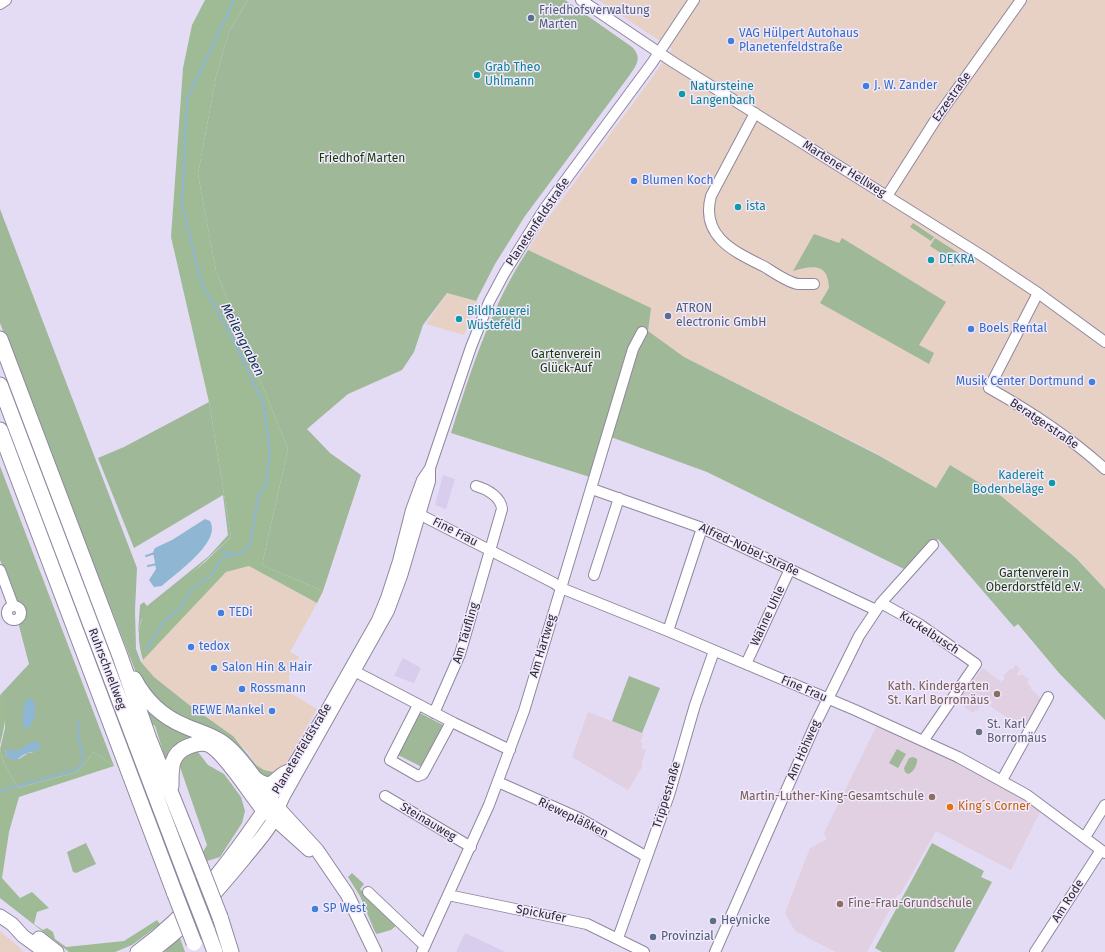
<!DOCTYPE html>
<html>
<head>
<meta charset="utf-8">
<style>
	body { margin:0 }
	canvas { display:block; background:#e4dbf4 }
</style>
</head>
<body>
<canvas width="1105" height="952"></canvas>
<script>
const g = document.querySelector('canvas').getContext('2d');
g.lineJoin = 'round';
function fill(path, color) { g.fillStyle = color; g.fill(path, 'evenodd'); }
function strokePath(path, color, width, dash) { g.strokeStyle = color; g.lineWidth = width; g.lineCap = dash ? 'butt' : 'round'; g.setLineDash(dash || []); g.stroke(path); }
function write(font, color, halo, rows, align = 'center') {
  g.font = font + ' "Fira Sans",sans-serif'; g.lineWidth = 3; g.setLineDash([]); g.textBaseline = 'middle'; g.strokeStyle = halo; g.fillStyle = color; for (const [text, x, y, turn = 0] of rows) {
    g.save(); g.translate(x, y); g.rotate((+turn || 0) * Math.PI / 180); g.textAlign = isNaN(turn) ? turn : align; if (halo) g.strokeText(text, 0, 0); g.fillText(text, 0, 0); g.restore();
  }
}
fill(new Path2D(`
	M598 0H1105V589L1076 557 1000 496 950 465 936 488 876 453 684 357 528 250 546 221 651 79 672 49Z
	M447 293 478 302 464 335 426 324Z
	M249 566 317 603 290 652 299 657 289 675V692L317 709 285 765 278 773 264 770 256 765 247 751 228 732 188 704 154 677 141 662 226 572Z
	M0 931 19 947 23 952H0Z`), '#e7d1c4');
fill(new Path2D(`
	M443 475 455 479 446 509 435 505Z
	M403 658 421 668 414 683 394 676Z
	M465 933 476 938 505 952H456Z`), '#d9cded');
fill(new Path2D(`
	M1016 665 1020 669 1017 674 1019 676 1021 674 1029 679 1027 683 1031 687 1030 688 1043 700 1028 728 1020 723H1015L990 706 993 702 990 700 987 704 983 702 977 711 975 710 973 713 958 702 956 697 962 689 965 691 983 668 1001 682 1005 678 1003 676 1011 668 1012 670Z
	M588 712 644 734 640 742 643 743 641 748 646 750 642 761V767L628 790 572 757Z
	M877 725 1002 784 1041 810 1011 870 936 831 900 895 898 894 867 952H836L795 931 785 913 810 848 827 839 824 833Z`), '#e0d0e2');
fill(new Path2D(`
	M248 0H565L632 47C643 58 636 66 629 76L525 216 495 264 476 301 447 293 423 325 414 352 402 370 348 394 307 429 330 453 361 475 323 591 262 565 288 449 216 271 198 174 216 77 229 32Z
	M0 209 137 568 135 610 136 649 141 662 154 677 188 704 233 736 256 765 264 770 278 773 266 779 173 716 138 678 0 323Z
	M913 223 934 237 931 241 910 227Z
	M814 234 839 243 842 238 946 302 919 345 934 353 929 364 820 303 829 288C828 262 812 266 793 271Z
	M935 238 960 254 953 266 951 265 953 262 949 260 947 263 945 261 947 257 930 246Z
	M528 250 651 308 648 331 684 357 878 455 936 488 950 465 1001 496 1076 558 1105 589V720L1059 673 1018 624 1014 627 938 539 908 571 707 472 608 436 593 478 451 433C471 370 491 306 528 250Z
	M209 402 231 537 141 620 138 634 140 605 144 602 147 606 209 556 228 535 223 495 134 548 98 458 124 447Z
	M0 466 114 766 94 752 77 772 18 788 4 763 0 749 5 728V704L1 694 29 664 18 622 24 617V612L16 600 0 560ZM5 750 34 752 28 753 19 759 7 757Z
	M629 676 660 688 642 733 612 721Z
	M142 697 211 739 168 767 155 726 151 723Z
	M418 712 445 726 424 768 396 754Z
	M897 749 906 754 898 768 889 763Z
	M193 752H198L208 765 224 774 241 797 245 811 242 823 220 857 207 861 203 852 207 845 180 767 183 759Z
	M913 757 917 759C918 764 913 773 908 774L905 772 904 768 909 758Z
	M86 843 96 864 76 873 73 872 67 852Z
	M932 843 984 871 981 877 992 882 954 952H882L875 948Z
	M352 873 364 884 360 889 397 925 391 930 377 934 375 932 360 896 348 877Z
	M180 938 185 952H164L178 939Z`), '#9fb898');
fill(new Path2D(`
	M205 0H248L229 32 216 77 198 174 216 271 288 449 262 565 323 591 317 603 249 566 226 572 143 660C138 642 136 627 146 611L205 562 231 537 209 402 171 237 183 68 192 25Z
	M0 694C11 703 3 733 0 745Z
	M0 749 4 763 18 788 77 772 94 752 114 766 19 797 9 832 2 878 20 898 32 892 49 908 37 912 34 924 43 930 47 928 53 932 55 939 66 947 124 941 157 920 160 924 132 945 115 952H69L0 898Z`), '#9fbb96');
fill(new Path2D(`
	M205 519 210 521C222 542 176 573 162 586L154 587 149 580 156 569 153 552 155 548 172 540Z
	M28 697 34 701C36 711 36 723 26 729 19 723 24 704 28 697Z
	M35 741 40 744 41 749C36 751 32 751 28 753 17 756 20 764 7 757L5 750H20L27 744Z`), '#8fb6d3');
strokePath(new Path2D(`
	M222 550 235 555
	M146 556 155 553
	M148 566 157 564
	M146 649 165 620 181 607 192 589 212 574 221 560 227 556 240 554 250 545 259 493 266 487 270 450 263 403 233 339 201 282 182 204 187 99 234 0
	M0 791 76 770 84 762 77 730 80 720`), '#8fb6d3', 2);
const minor = new Path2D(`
	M581 0 673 62 984 257 1038 293 1105 342
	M0 4 6 0
	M755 113 711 196C700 237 735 252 765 267 773 272 789 283 798 284 803 284 809 284 814 284
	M887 196 938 116 1021 0
	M1038 293 989 388C1030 411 1070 437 1105 469
	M592 489 702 528 876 610
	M411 510 554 583 561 588 668 631 855 710 958 757 1027 795 1105 853
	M0 570 13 605
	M594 575 619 498
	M881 603 919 624 976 664 923 741
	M7 613a7 7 0 1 1 14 0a7 7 0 1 1-14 0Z
	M668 631 702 528
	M746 664 790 569
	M356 672 454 723 510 750
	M418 705 390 760 418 776 423 774 451 722
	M434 713 460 654 502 509C501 497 487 489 476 486
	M1002 780 1048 697
	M498 782 579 818 647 857
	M385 796 471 847
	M271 800 322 717 377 620 386 598 398 561 411 510 422 480 430 468
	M279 809 285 796 389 611 402 576 430 481V468L471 347 489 302 505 272 545 208 652 63 694 0
	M1085 837 1105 805
	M368 892 425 946
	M448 895 587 924 644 952
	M618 938 669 795 695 705 714 651
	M422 952 489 805 524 711 633 349 642 332
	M715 952 815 725 859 636 881 603 933 545
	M1035 952 1101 850`);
const major = new Path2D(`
	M269 814 309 850
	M0 916 12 924 23 936 45 952
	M39 938 57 952
	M137 952C194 910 231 859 271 800L317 850 347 894 375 952
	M151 952C188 926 216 893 244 859 257 843 271 828 279 809`);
const highway = new Path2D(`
	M0 339 120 656 149 739 201 868
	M0 385 188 881
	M0 430 175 894
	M134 679C145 700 163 717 185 726 198 732 212 735 224 744 242 758 256 782 271 800
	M253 777C274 795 275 775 289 772
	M171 786C171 770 170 754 187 747 194 744 201 742 208 744 224 750 251 795 264 810
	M220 917 231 952
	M207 930 215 952`);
strokePath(minor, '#90879e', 12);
strokePath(major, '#90879e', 15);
strokePath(highway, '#90879e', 17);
strokePath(minor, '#fff', 10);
strokePath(major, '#fff', 13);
strokePath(highway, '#fff', 15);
const highwayBridge = new Path2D(`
	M201 868 220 917
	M188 881 207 930
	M175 894 194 943`);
strokePath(highwayBridge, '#90879e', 17, []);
strokePath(highwayBridge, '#fff', 15);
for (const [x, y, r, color] of [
	[531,18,4,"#5c6f8a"],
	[731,41,4,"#3f7fe0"],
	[477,75,4,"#0f9aa8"],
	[866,86,4,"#3f7fe0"],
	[682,94,4,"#0f9aa8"],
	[634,181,4,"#3f7fe0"],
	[738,207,4,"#0f9aa8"],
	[931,260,4,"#0f9aa8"],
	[668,316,4,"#5c6f8a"],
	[459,319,4,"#0f9aa8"],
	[971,329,4,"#3f7fe0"],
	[1092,382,4,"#3f7fe0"],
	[1052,483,4,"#0f9aa8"],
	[221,613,4,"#3f7fe0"],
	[191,647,4,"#3f7fe0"],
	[214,668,4,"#3f7fe0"],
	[242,689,4,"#3f7fe0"],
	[997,694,4,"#8d6e63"],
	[272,711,4,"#3f7fe0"],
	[979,732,4,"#6b7280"],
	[932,797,4,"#8d6e63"],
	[950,807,4,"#e8710a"],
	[840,904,4,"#8d6e63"],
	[315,909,4,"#3f7fe0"],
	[713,921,4,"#5c6f8a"],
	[653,937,4,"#5c6f8a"]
]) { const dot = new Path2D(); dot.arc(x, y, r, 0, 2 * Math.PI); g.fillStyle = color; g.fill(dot); strokePath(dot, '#f1e9fd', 1.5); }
write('12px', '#4e5e75', '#f1e9fd', [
	["Friedhofsverwaltung",539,11],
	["Marten",539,25],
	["ATRON",676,309],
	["electronic GmbH",676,323],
	["Heynicke",721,921],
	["Provinzial",661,937]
], 'left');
write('12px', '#366cbe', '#f1e9fd', [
	["VAG Hülpert Autohaus",739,34],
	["Planetenfeldstraße",739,48],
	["J. W. Zander",874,86],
	["Blumen Koch",642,181],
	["Boels Rental",979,329],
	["Musik Center Dortmund",1084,382,"right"],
	["TEDi",229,613],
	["tedox",199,647],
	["Salon Hin & Hair",222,668],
	["Rossmann",250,689],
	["REWE Mankel",264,711,"right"],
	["SP West",323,909]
], 'left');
write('12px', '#0d838f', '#f1e9fd', [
	["Grab Theo",485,68],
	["Uhlmann",485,82],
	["Natursteine",690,87],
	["Langenbach",690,101],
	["ista",746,207],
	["DEKRA",939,260],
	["Bildhauerei",467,312],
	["Wüstefeld",467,326],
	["Kadereit",1044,476,"right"],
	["Bodenbeläge",1044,490,"right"]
], 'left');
write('12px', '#2d2a33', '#f1e9fd', [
	["Ezzestraße",952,97,-55],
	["Martener Hellweg",844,169,32],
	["Planetenfeldstraße",538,222,-56],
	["Beratgerstraße",1044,424,34],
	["Fine Frau",455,532,27],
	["Alfred-Nobel-Straße",749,550,25],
	["Wahne Uhle",768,616,-65],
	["Am Täufling",466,633,-73],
	["Kuckelbusch",929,633,33],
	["Am Hartweg",543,646,-73],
	["Ruhrschnellweg",107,669,69],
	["Fine Frau",804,689,23],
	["Planetenfeldstraße",302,749,-59],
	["Am Höhweg",804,750,-66],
	["Trippestraße",667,795,-73],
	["Riewepläßken",573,818,26],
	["Steinauweg",428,822,31],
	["Am Rode",1068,901,-57],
	["Spickufer",541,914,11]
]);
write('12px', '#173b07', '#f1e9fd', [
	["Friedhof Marten",362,159],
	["Gartenverein",566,355],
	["Glück-Auf",566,369],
	["Gartenverein",1034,574],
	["Oberdorstfeld e.V.",1034,588]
]);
write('12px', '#785e54', '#f1e9fd', [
	["Kath. Kindergarten",989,687],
	["St. Karl Borromäus",989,701],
	["Martin-Luther-King-Gesamtschule",924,797],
	["Fine-Frau-Grundschule",848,904,"left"]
], 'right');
write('12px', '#5b616d', '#f1e9fd', [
	["St. Karl",987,725],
	["Borromäus",987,739]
], 'left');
write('12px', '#c56008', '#f1e9fd', [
	["King´s Corner",958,807]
], 'left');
write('italic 13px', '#0e2e43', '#f1e9fd', [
	["Meilengraben",242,340,63]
]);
</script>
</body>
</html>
